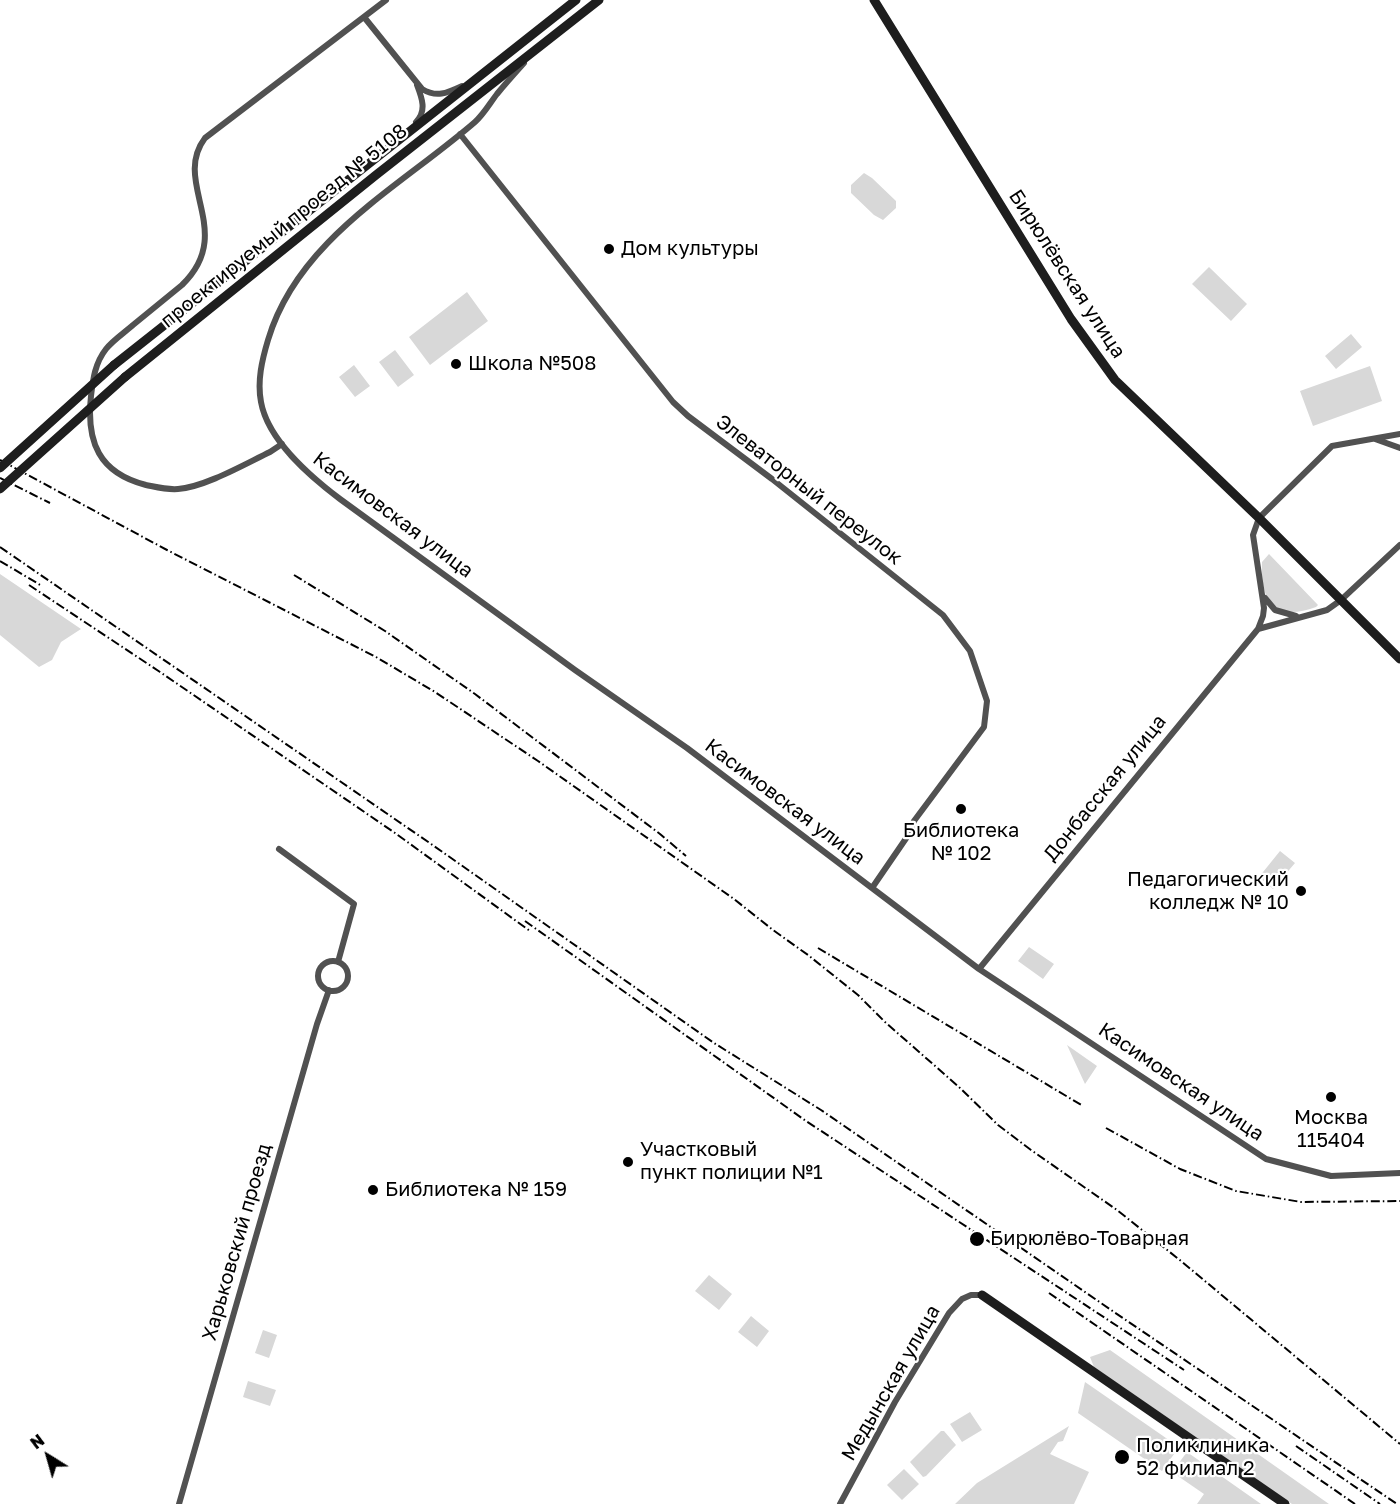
<!DOCTYPE html>
<html>
<head>
<meta charset="utf-8">
<style>
	body { margin:0 }
	#map { position:relative; width:1400px; height:1504px; overflow:hidden; background:#fff; font-family:"Golos Text",sans-serif }
	canvas { display:block }
	.north { position:absolute; left:18px; top:1426px; width:60px; height:60px; -webkit-text-stroke:4px #fff; paint-order:stroke; rotate:323deg; font-size:16px; font-weight:700; line-height:24px; text-align:center; color:#000 }
	.north::after { content:''; display:block; margin:auto; width:21px; height:27px; background:#000; clip-path:polygon(50% 0,100% 100%,50% 72%,0 100%) }
</style>
</head>
<body>
<div id="map">
<canvas width="1400" height="1504"></canvas>
<div class="north">N</div>
</div>
<script>
const g = document.querySelector('canvas').getContext('2d');
g.lineJoin = 'round';
function fill(path, color) { g.fillStyle = color; g.fill(path, 'evenodd'); }
function strokePath(path, color, width, dash) { g.strokeStyle = color; g.lineWidth = width; g.lineCap = dash ? 'butt' : 'round'; g.setLineDash(dash || []); g.stroke(path); }
function write(font, color, halo, rows, align = 'center') {
  g.font = font + ' "Golos Text",sans-serif'; g.lineWidth = 4.5; g.setLineDash([]); g.textBaseline = 'middle'; g.strokeStyle = halo; g.fillStyle = color; for (const [text, x, y, turn = 0] of rows) {
    g.save(); g.translate(x, y); g.rotate((+turn || 0) * Math.PI / 180); g.textAlign = isNaN(turn) ? turn : align; if (halo) g.strokeText(text, 0, 0); g.fillText(text, 0, 0); g.restore();
  }
}
fill(new Path2D(`
	M864 173 872 178 896 201V208L883 220 874 215 851 193V185Z
	M1209 267 1247 304 1231 321 1192 284Z
	M467 292 488 321 430 365 409 337Z
	M1351 334 1362 347 1336 369 1325 356Z
	M395 350 414 375 398 387 379 362Z
	M354 365 370 386 355 397 339 377Z
	M1370 366 1382 401 1313 426 1300 391Z
	M1269 554 1318 605 1316 607C1275 622 1260 602 1262 562Z
	M0 574 81 629 61 642 52 660 39 667 0 635Z
	M1280 851 1295 863 1273 889 1259 877Z
	M1029 947 1054 964 1043 979 1018 961Z
	M1067 1045 1097 1066 1085 1084Z
	M709 1275 732 1294 719 1310 695 1291Z
	M751 1316 769 1331 757 1347 738 1332Z
	M263 1330 277 1335 269 1358 255 1353Z
	M1110 1350 1329 1504H1292L1094 1367 1090 1357Z
	M248 1381 276 1390 270 1406 243 1397Z
	M1085 1382 1179 1447 1162 1471 1078 1413Z
	M970 1412 982 1430 962 1442 950 1424Z
	M1069 1426 1063 1441 1058 1442 1050 1454 1089 1472 1074 1504H955L977 1483Z
	M941 1431H944L956 1445 926 1476 923 1477 910 1462Z
	M1187 1452 1261 1504H1197L1204 1494 1172 1472Z
	M904 1469 919 1484 902 1500 887 1485Z`), '#d8d8d8');
strokePath(new Path2D(`
	M364 17 422 89C437 98 447 93 462 86
	M524 63C515 73 506 83 497 94 490 103 484 114 475 122 400 187 298 239 268 340 262 360 257 381 261 402 268 441 311 477 340 499L575 670 687 748 979 969 1266 1159 1331 1176 1400 1173
	M416 122C427 111 422 98 417 85
	M460 134 673 402 688 416 772 479 943 615 970 651 987 701 984 727 914 821 907 837 872 888
	M1375 439 1400 448
	M282 444 270 452C245 464 205 487 178 489 167 490 156 487 146 485 99 473 86 442 91 396 93 379 95 363 106 349 113 340 124 333 133 325 149 312 166 298 182 285 237 232 171 183 205 138L386 0
	M1265 598 1275 610 1296 616
	M1258 629 1327 610 1341 600 1400 545
	M279 849 354 904 338 962
	M318 976a15 15 0 1 1 30 0a15 15 0 1 1-30 0Z
	M979 969 1258 629 1263 616 1264 608 1253 535 1259 518 1332 446 1400 434
	M179 1504 317 1024 329 990
	M840 1504 895 1402 949 1313 962 1299 971 1295H982`), '#515151', 6);
strokePath(new Path2D(`
	M874 0 1071 319 1115 380 1259 518 1400 659
	M114 365 576 0
	M125 377 376 175 599 0
	M982 1295 1285 1504`), '#1e1e1e', 9);
strokePath(new Path2D(`
	M0 460 167 550 376 657 435 692 538 761 734 899 773 930 808 955 858 995 885 1022 959 1087 998 1125 1031 1150 1117 1210 1181 1261 1400 1444
	M0 478 50 503
	M0 547 434 846 714 1043 821 1110 1114 1312 1397 1504
	M0 561 42 586
	M294 575 385 631 475 694 660 834 686 856
	M29 585 160 672 395 833 530 931
	M525 921 806 1121 1184 1370
	M818 948 1083 1106
	M1106 1128 1180 1169 1236 1191 1301 1202 1400 1201
	M1049 1293 1355 1504
	M1296 1446 1380 1504`), '#000', 2, [9, 3, 1.5, 3]);
strokePath(new Path2D(`
	M0 468 114 365
	M0 489 125 377`), '#1e1e1e', 9);
for (const [x, y, r, color] of [
	[609,249,6,"#000"],
	[456,364,6,"#000"],
	[961,809,6,"#000"],
	[1301,891,6,"#000"],
	[1331,1097,6,"#000"],
	[628,1162,6,"#000"],
	[373,1190,6,"#000"],
	[977,1239,8,"#000"],
	[1122,1457,8,"#000"]
]) { const dot = new Path2D(); dot.arc(x, y, r, 0, 2 * Math.PI); g.fillStyle = color; g.fill(dot); strokePath(dot, '#fff', 2); }
write('20px', '#000', '#fff', [
	["проектируемый проезд № 5108",284,226,-39],
	["Бирюлёвская улица",1067,274,57],
	["Элеваторный переулок",809,490,38],
	["Касимовская улица",393,515,37],
	["Донбасская улица",1105,788,-51],
	["Касимовская улица",785,802,37],
	["Касимовская улица",1181,1082,34],
	["Харьковский проезд",237,1242,-74],
	["Медынская улица",891,1383,-60]
]);
write('20px', '#000', '#fff', [
	["Дом культуры",621,249],
	["Школа №508",468,364],
	["Библиотека",961,831,"center"],
	["№ 102",961,854,"center"],
	["Педагогический",1289,880,"right"],
	["колледж № 10",1289,903,"right"],
	["Москва",1331,1118,"center"],
	["115404",1331,1141,"center"],
	["Участковый",640,1150],
	["пункт полиции №1",640,1173],
	["Библиотека № 159",385,1190],
	["Бирюлёво-Товарная",990,1239],
	["Поликлиника",1136,1446],
	["52 филиал 2",1136,1469]
], 'left');
</script>
</body>
</html>
